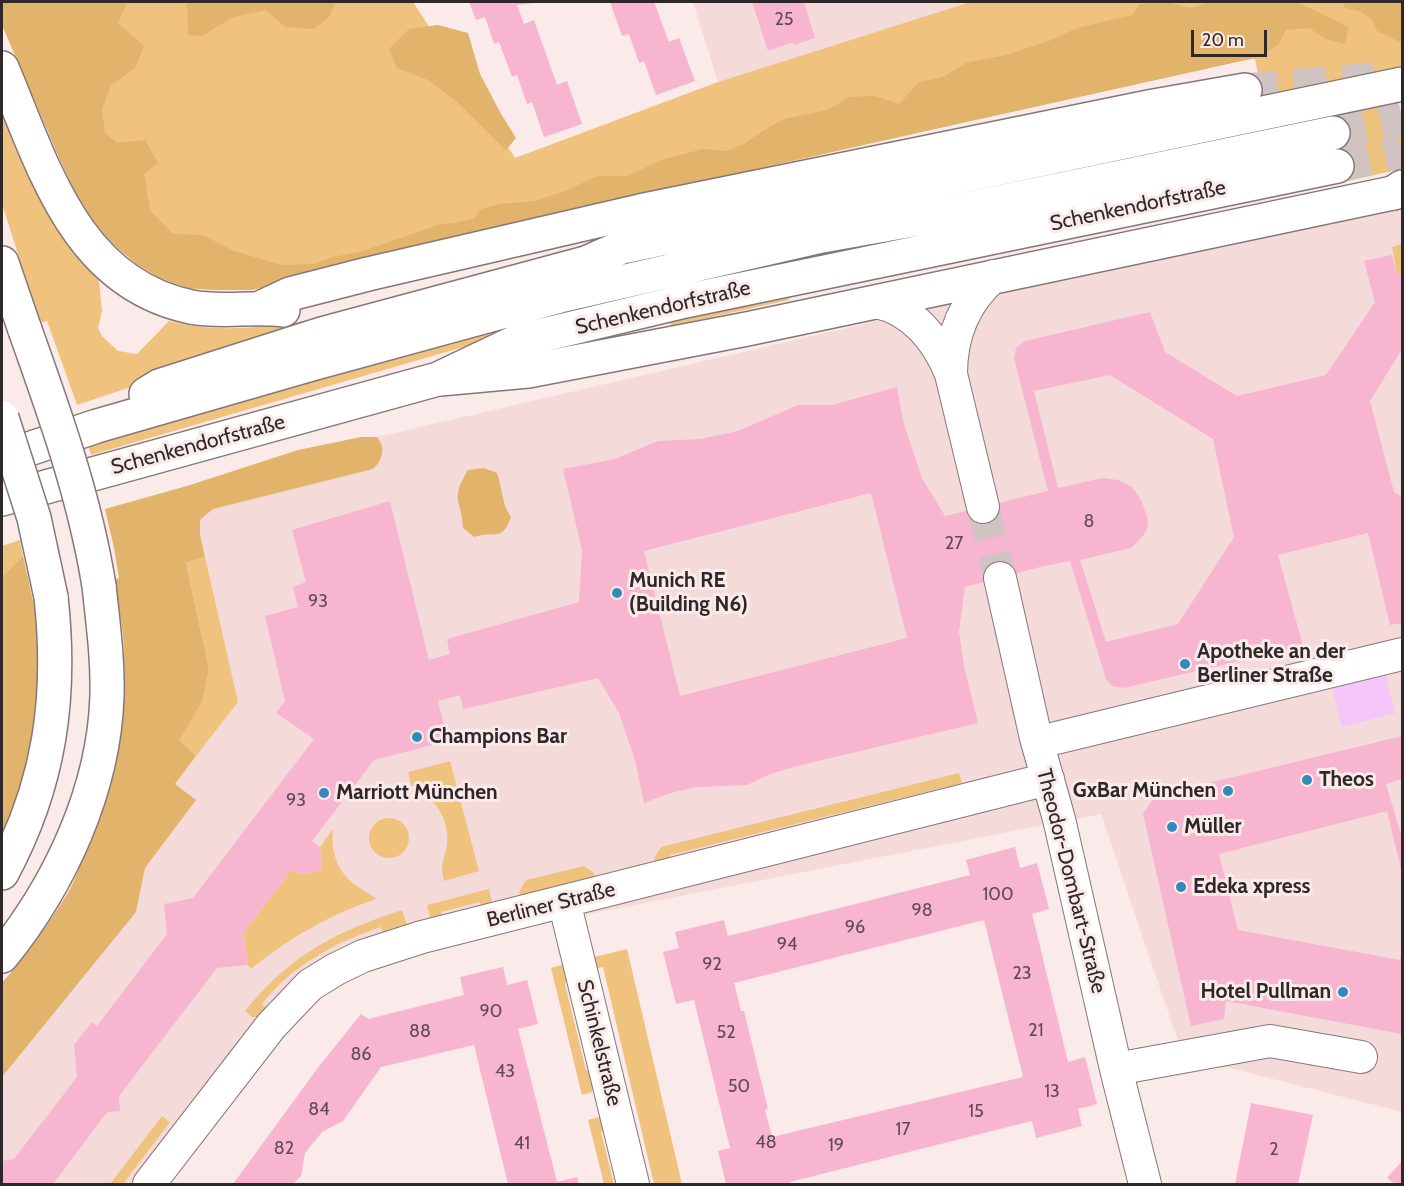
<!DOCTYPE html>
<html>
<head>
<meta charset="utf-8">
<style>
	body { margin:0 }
	#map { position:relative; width:1404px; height:1186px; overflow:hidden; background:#faeae9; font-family:Cabin,sans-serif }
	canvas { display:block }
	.frame { position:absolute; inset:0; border:3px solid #2e2828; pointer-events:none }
	.scale { position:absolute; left:1191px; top:30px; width:76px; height:27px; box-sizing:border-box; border:3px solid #2e2828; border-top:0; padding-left:8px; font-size:18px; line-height:21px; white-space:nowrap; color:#2e2828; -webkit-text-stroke:4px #faeae9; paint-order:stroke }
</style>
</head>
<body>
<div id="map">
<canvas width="1404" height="1186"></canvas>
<div class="frame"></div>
<div class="scale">20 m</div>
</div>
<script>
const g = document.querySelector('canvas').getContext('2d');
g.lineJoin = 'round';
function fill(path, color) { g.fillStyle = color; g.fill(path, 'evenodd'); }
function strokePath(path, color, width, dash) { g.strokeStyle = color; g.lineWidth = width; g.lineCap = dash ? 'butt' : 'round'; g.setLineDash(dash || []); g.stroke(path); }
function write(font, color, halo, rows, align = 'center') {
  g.font = font + ' Cabin,sans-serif'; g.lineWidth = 6; g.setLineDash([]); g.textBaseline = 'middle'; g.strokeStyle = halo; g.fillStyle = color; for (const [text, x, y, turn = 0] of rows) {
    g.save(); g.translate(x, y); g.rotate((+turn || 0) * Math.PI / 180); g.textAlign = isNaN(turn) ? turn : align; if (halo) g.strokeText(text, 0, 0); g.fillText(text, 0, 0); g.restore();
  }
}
fill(new Path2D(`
	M693 2H970L718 82Z
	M1402 199V1112L1183 1056 1101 814 332 964 137 1184H2V1077L135 912 145 868 195 800 175 784 196 756 205 557 200 535V520L213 509 373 469 381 442 377 437Z`), '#f4dbda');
fill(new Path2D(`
	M2 2H413L515 158 718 82 970 2H1402V71L1263 101 1255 59 1243 60C912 134 580 207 251 290H216L187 288 158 277 138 265 115 246 76 194 2 25Z
	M1383 106 1392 107 1402 112V166L1392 171 1348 181 1333 116Z
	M2 109 51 220 71 251 99 281 102 311 98 328 102 336 118 351 137 354 169 321C218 334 267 327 316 319L314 326 77 405 47 321 40 323 2 204Z
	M1402 244V273L1397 274 1392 247Z
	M782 263 783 268 539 325 91 455 88 445C318 378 547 310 782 263Z
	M788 294 789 300 671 326 670 320Z
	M20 540 23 556 2 577V546Z
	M205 557 238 702 196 756 178 740 202 702 209 669 186 563Z
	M450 761 479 871 444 881C440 862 444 862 447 845 450 818 434 797 411 785L408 772Z
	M959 773 962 783 670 855 671 863 656 866 654 858 661 847Z
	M369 838a20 20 0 1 1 40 0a20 20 0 1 1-40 0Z
	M333 829C330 853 339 876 360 888 366 892 371 894 376 899 327 916 291 937 251 969L248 965 243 933 292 869 300 874 322 871 320 847Z
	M584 866 594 873 596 881 521 899 519 892 526 880Z
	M489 889 493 906 482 909 480 902 441 912 443 919 431 922 427 905Z
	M402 910 408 928 384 936 381 927C337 941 290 967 262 1004L269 1010 263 1017H252L245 1011C290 955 335 932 402 910Z
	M627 949 682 1184H654L603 967 593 969 590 958Z
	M568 963 571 975 565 984 586 1070 595 1073 597 1081 592 1092 582 1095 551 968Z
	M162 1116 170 1122 123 1184H110Z
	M598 1117 607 1121 608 1126 601 1132 614 1184H604L588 1120Z`), '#efc37e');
fill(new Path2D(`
	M2 2H127L118 23 144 46 135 68 111 85 102 109 105 133 117 143 145 140 158 163 144 174 150 210 173 234 203 235 234 251 282 265 314 264 333 257 360 252 441 224 454 223 474 219 481 209 500 204 535 201 565 191 598 176H628L661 160 703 149 726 151 744 144 761 132 784 119 828 110 849 97 875 96 899 104 919 82 943 77 966 63 1006 55 1049 41 1077 28 1133 15 1139 5C1148 3 1159 0 1168 2 1181 5 1192 13 1205 2H1297L1349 27 1345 44 1325 39 1309 28 1286 30 1278 45 1255 58 777 164 464 236 292 282 251 290H216L187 288 158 277 138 265 115 246 95 225 76 194 60 160 2 25Z
	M189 2H342H336L329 17 314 29 285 27 266 10 233 17 202 36 188 35 187 4Z
	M1343 2H1402V43L1377 31 1371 19 1360 11 1345 8Z
	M438 25 468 33 480 74 500 112 516 138 506 150 457 102 428 80 397 68 389 49 409 29Z
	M361 437H377C386 447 383 460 373 469L213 509 200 520V535L205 557 186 563 209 669 202 702 179 740 196 756 175 784 196 800 145 868 136 912 2 1077V983C27 954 49 924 69 891 75 880 79 868 83 857 112 792 126 719 124 648 123 626 117 602 114 580L119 578 114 548 105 509 187 486 298 450Z
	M484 468 497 473C503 490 501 502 511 517 502 543 494 530 474 537L463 528C462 498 449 502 468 470Z
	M23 556 35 610 41 608 42 727 2 851V577Z`), '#e1b36b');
fill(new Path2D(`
	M1384 669 1395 713 1342 727 1331 682Z`), '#f3c5f8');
fill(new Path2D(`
	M469 2H537V3L517 5 524 24 534 20 557 85 567 81 582 124 544 137 532 102 527 104 517 75 512 77 499 42 494 44 485 17 476 20Z
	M610 2H654L669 42 679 38 695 81 656 95 644 61 639 63 629 34 622 36Z
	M752 2H804L815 38 794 45 793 42 768 51Z
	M1392 255 1397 274 1402 273V349L1370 401 1394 492 1402 497V623L1390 625 1368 533 1278 555 1303 646 1124 688 1112 686 1106 679 1070 561 1044 566 965 587 959 631 964 666 978 723 801 765 770 774 747 785 697 787 670 793 644 803 635 760 619 713 598 678 463 709 460 695 438 701 448 741 374 760 312 841 320 847 322 871 300 874 292 869 243 933 248 965 217 968 119 1096 120 1111 107 1112 53 1184H2V1161L14 1159 77 1077 74 1045 92 1022 97 1026 167 934 164 904 193 898 314 739 276 713 285 701 265 616 298 607 293 587 306 582 292 530 390 501 429 660 450 654 447 639 579 602 582 550 563 469 615 459 658 441 701 439 738 431 798 405H832L897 387 903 421 922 478 945 516 1048 491 1014 358 1016 348 1025 341 1150 312 1165 352 1237 396 1326 375 1375 302 1364 261ZM1110 375 1213 439 1234 537 1178 624 1106 642 1080 560 1131 548 1143 536 1148 527 1147 516 1141 500 1132 487 1118 480 1102 478 1058 488 1034 391ZM871 493 907 638 680 696 644 551Z
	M1402 736V779L1386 784 1402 838V873L1387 811 1219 854 1238 930 1400 960 1402 952V1034L1226 1001 1224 1019 1191 1026 1143 814 1155 796Z
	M1015 847 1020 868 1037 863 1049 909 1032 914 1036 930 1068 1062 1085 1057 1097 1104 1078 1109 1082 1126 1036 1138 1032 1121 790 1182 791 1184H726L718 1151 730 1148 694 1000 676 1004 663 952 679 948 675 932 724 920 728 936 970 875 966 860ZM984 920 1023 1077 772 1137 765 1110 768 1109 744 1011H741L734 983Z
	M503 967 507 985 527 980 538 1024 518 1029 557 1182 577 1177 579 1184H508L474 1045 381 1067 343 1121 322 1132 305 1153 301 1176 293 1184H233L317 1069 361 1014 368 1019 464 995 460 977Z
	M1251 1103 1313 1115 1298 1184H1235Z
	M1402 1161V1184H1395L1387 1178Z`), '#f7b5d0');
strokePath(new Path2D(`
	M983 507 1000 578`), '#d1c3c2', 32, [32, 16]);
strokePath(new Path2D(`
	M1245 90 1374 79
	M1333 133 1402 118
	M1337 166 1402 152`), '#d1c3c2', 33, [33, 16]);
const minor = new Path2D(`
	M876 302C913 309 938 341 951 374L983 507
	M951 374C951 336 964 302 994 276
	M1000 578 1036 738 1059 819 1116 1069 1145 1184
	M1056 738 1402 654
	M564 901 633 1184
	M1116 1069 1270 1041 1361 1057
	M149 1184 271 1026 310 985 336 969 363 956 422 937 1048 779`);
const major = new Path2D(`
	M440 379 528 371 747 329 1402 191`);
const highway = new Path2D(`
	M2 68C43 164 74 283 191 307 222 313 252 306 283 310
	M1393 193 1402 187
	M2 263 25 330
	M260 308 290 294 368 274 640 211 1154 106 1245 90
	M146 394 159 386 322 334 586 263 622 247 1402 84
	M2 458 97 426 312 364 560 296 822 236 918 219 1333 133
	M2 499 438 379 518 341 685 301 1337 166
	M2 873C50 784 62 697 51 597
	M2 956C60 884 104 790 107 696 108 659 103 623 99 586`);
strokePath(minor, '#867777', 34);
strokePath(major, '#867777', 36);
strokePath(highway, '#867777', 36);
strokePath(minor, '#fff', 32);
strokePath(major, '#fff', 33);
strokePath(highway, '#fff', 33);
const highwayBridge = new Path2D(`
	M25 330C55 414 85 498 99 586
	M2 418 34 518 51 597`);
strokePath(highwayBridge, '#867777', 36, []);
strokePath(highwayBridge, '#fff', 33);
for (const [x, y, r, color] of [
	[617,593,6,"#3389b8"],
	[1185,664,6,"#3389b8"],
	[417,737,6,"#3389b8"],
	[1307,780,6,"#3389b8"],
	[1228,791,6,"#3389b8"],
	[324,793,6,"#3389b8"],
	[1172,827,6,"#3389b8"],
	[1181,887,6,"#3389b8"],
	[1343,992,6,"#3389b8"]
]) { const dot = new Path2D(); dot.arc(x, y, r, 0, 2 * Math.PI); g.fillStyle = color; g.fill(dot); strokePath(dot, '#faeae9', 2); }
write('18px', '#604b52', null, [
	["25",784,20],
	["8",1089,522],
	["27",954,544],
	["93",318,602],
	["93",296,801],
	["100",998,895],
	["98",922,911],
	["96",855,928],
	["94",787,945],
	["92",712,965],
	["23",1022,974],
	["90",491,1012],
	["21",1036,1031],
	["88",420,1032],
	["52",726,1033],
	["86",361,1055],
	["43",505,1072],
	["50",739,1087],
	["13",1052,1092],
	["84",319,1110],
	["15",976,1112],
	["17",903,1130],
	["48",766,1143],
	["41",522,1144],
	["19",836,1146],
	["82",284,1149],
	["2",1274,1150]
]);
write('21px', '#2e2828', '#faeae9', [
	["Schenkendorfstraße",1138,206,-12],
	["Schenkendorfstraße",663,308,-13],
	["Schenkendorfstraße",198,445,-15],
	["Theodor-Dombart-Straße",1071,881,76],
	["Berliner Straße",551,905,-14],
	["Schinkelstraße",599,1043,76]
]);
write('bold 21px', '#2e2828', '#faeae9', [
	["Munich RE",629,581],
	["(Building N6)",629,605],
	["Apotheke an der",1197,652],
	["Berliner Straße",1197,676],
	["Champions Bar",429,737],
	["Theos",1319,780],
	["GxBar München",1216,791,"right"],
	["Marriott München",336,793],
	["Müller",1184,827],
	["Edeka xpress",1193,887],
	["Hotel Pullman",1331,992,"right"]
], 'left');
</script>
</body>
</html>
